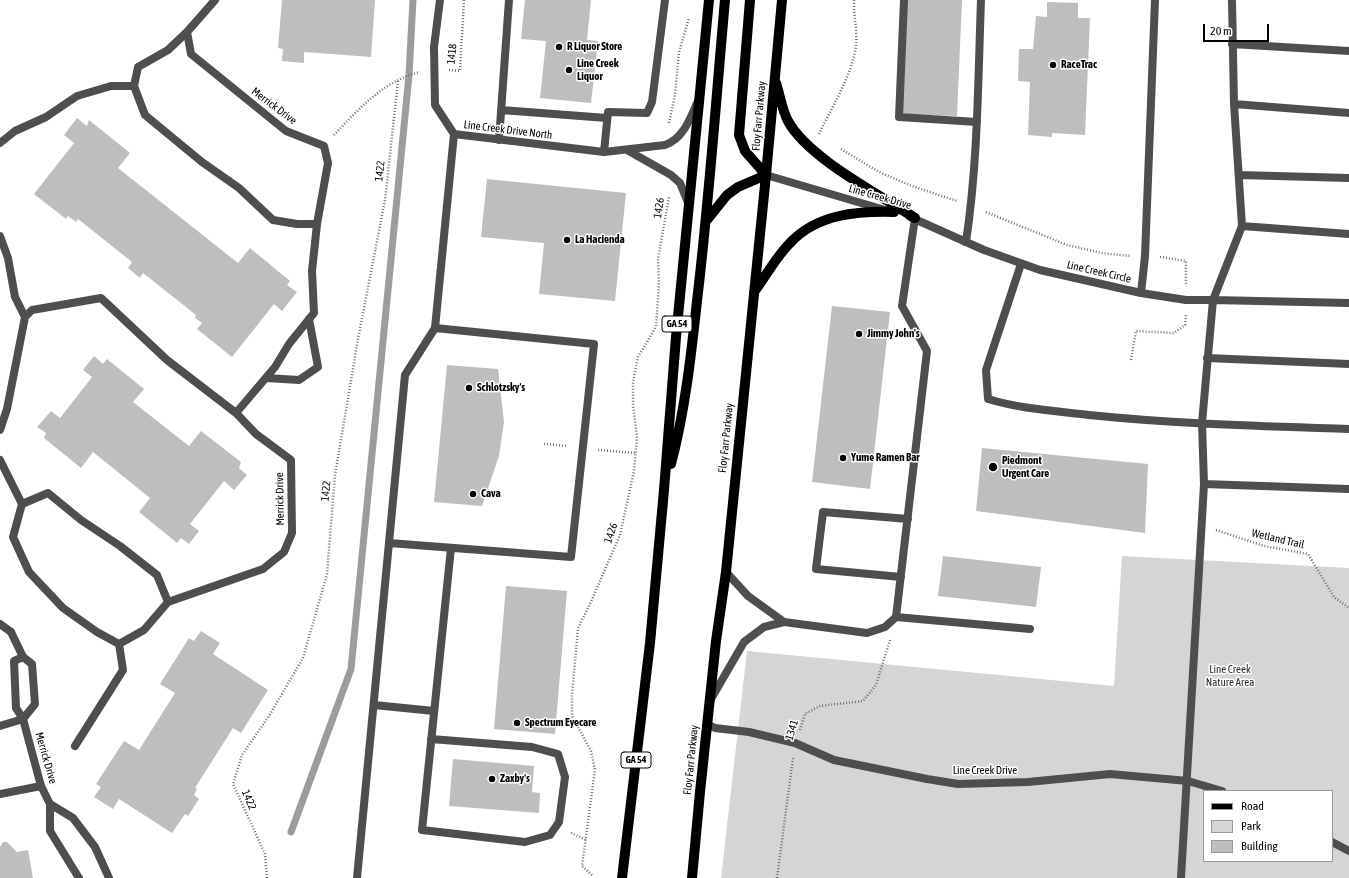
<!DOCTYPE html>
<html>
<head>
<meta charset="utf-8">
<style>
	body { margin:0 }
	#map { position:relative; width:1349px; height:878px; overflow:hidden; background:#fff; font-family:"Asap Condensed",sans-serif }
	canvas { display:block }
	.legend { position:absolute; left:1203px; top:790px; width:130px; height:72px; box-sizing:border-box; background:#fff; border:1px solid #999; margin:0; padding:5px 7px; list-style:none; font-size:12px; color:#000 }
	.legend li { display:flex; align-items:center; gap:8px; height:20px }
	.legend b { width:20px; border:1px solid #999 }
	.scale { position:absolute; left:1203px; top:24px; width:66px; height:18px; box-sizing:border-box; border:2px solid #000; border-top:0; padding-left:5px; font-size:12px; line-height:14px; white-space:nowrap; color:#000; -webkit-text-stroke:3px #fff; paint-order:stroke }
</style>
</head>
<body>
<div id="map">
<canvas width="1349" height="878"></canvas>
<ul class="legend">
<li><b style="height:5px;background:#000"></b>Road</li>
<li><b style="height:11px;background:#d5d5d5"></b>Park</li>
<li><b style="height:11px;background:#bebebe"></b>Building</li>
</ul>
<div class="scale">20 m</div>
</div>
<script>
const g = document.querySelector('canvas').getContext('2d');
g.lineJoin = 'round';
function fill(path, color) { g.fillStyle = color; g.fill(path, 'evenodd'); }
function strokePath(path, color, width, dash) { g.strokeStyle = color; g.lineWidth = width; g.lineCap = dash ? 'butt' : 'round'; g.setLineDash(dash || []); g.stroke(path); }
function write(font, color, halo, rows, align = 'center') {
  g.font = font + ' "Asap Condensed",sans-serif'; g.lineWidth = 3; g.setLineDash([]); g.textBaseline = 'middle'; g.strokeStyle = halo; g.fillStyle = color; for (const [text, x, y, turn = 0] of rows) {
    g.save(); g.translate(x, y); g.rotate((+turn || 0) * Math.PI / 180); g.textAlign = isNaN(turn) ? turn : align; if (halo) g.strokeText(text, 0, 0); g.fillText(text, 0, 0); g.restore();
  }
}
fill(new Path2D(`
	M1122 556 1349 568V878H721L747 651 1114 686ZM1204 791H1332V861H1204Z`), '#d5d5d5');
strokePath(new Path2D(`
	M291 832 351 669 409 75 413 0`), '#9c9c9c', 7);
fill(new Path2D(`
	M282 0H375L371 57 304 52V63L282 61 283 49 278 48Z
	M525 0H591L587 40 598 41 591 103 540 98 546 41 521 39Z
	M907 0H962L957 116 902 114Z
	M1047 2 1078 3V18H1090L1085 135 1052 133V137L1028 135 1030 82 1018 81 1019 49H1033L1036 16 1047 17Z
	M77 118 87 126 89 120 130 153 118 168 238 263 250 248 290 281 287 285 297 292 282 311 274 304 232 357 197 329 202 323 195 318 196 315 143 273 140 278 128 268 132 262 78 219 76 222 68 216 66 219 34 194 74 143 64 135Z
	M487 179 626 193 615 301 539 294 544 243 481 237Z
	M832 306 890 312 870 489 812 482Z
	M94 356 103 364 107 359 144 389 133 402 189 446 201 431 241 462 239 468 247 475 234 490 224 481 190 524 199 531 189 544 181 538 177 543 139 512 150 498 93 452 81 468 44 438 46 433 37 427 51 411 60 418 92 377 83 370Z
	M447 365 498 369 504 422 499 456 482 506 434 502Z
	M982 448 1148 464 1145 533 976 511Z
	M943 556 1041 567 1036 607 938 596Z
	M506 586 567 591 555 734 494 729Z
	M201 631 220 643 213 654 268 690 241 733 233 728 195 788 197 789 194 795 199 799 188 816 185 814 172 833 119 799 113 809 94 797 101 787 96 784 124 741 139 750 175 693 160 684 189 638 194 641Z
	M453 759 534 766 532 792 540 793 539 813 449 806Z
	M3 842H7L17 852 28 850 33 878H0V847Z`), '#bebebe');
strokePath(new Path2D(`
	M449 70 460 71 464 0
	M669 123 675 95 679 52 689 18
	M819 134C832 107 852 75 856 46 858 31 853 15 854 0
	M334 135C359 109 383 81 420 72
	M841 149 879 172 912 186 957 201
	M986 212 1067 245 1102 253 1131 256
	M1160 257 1186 261V286
	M1131 360 1136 331 1174 333 1185 325 1186 315
	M544 444 567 446
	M598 450 636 453
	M1216 530 1264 546 1308 554 1334 597 1349 608
	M800 730 805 714 820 706 863 701 876 685 890 640
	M571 833 586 840
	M592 875 582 866 595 770 591 751 572 716V696L578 628 590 604 620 535 634 471 637 437 633 405V382L638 357 656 327 659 283 658 259 669 197
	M267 878 265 854 233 784 242 755 269 716 303 658 327 574 335 475 358 339 385 200 398 81
	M777 878 793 758`), '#707070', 2.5, [1, 2]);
strokePath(new Path2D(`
	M440 0 434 47 435 105 454 134 604 152 665 145C683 139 690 119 697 103
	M904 0 899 117 977 122
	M1232 44 1349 51
	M1234 104 1349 113
	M501 110 607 118
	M499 140 509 0
	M627 150 671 175 680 183 689 205
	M604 152 608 112 647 113 652 102 665 0
	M1239 175 1349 178
	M1242 226 1349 234
	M966 242C978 162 978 81 981 0
	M1021 264 986 370 988 399C1021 409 1055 411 1089 415 1176 424 1262 426 1349 429
	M1141 293 1145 256 1155 0
	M1213 300 1349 303
	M1207 358 1349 364
	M0 460 22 504
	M1204 484 1349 489
	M389 543 571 557 594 344 435 328
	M726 572 748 596 784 622
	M901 577 816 569 823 512 908 519
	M896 617 1030 629
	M11 632 23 657
	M711 699 744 642 764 627 784 622 867 633 885 627 896 617 927 351 902 306 915 218
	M374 705 434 711
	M0 726 23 719
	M431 739 532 747 558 754 565 777 559 822 550 835 525 842 422 830C432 736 441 642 451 548
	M1188 781 1222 791
	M0 794 41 786
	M1332 842 1349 851
	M357 878 405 375 435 328 454 134
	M1181 878 1204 484 1202 423 1213 300 1242 226 1234 104 1232 0`), '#4e4e4e', 8);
strokePath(new Path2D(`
	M187 32 215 0
	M0 143 15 131 46 117 77 96 111 86H134
	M766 175 885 210
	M910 217 984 250 1040 270 1141 293 1186 300H1213
	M0 236 8 258 15 297 25 317 7 409 0 430
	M25 317 32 310 101 298 167 360 236 413 256 434 291 460 292 533 284 552 263 569 168 602
	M266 378 299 380 318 367 309 319
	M236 413 275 367 289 344 314 313 312 271 317 224 328 163 324 146 286 131 191 54 187 32 168 50 138 67 134 86 145 115 202 162 239 188 273 220 297 224H317
	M48 493 81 520 120 546 157 575 168 602 144 630 119 644 97 632 63 608 29 572 13 537 22 504Z
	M0 624 11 632
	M23 719 35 704 32 664 23 657 14 661 16 708 23 719 41 786 50 804V831L79 878
	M707 724 715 728 749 732 795 743 834 760 927 779 958 784 1028 782 1110 774 1188 781
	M75 746 123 670 119 644
	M50 804 73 818 95 847 109 878`), '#4e4e4e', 8);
strokePath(new Path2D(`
	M750 0 739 135 745 151 766 175
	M776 83C780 95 782 110 788 121 808 158 879 194 915 218
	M707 220 727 195 738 187 766 175
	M754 292C766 276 776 257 790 243 817 214 857 211 894 212
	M671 464C685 411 691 356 697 301 709 201 716 100 725 0
	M622 878 650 643 664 490 676 337 709 0
	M692 878 700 792 716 641 726 572 766 175 782 0`), '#000', 10);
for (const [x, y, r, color] of [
	[559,47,4,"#000"],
	[1053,65,4,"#000"],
	[569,70,4,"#000"],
	[567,240,4,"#000"],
	[859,334,4,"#000"],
	[469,388,4,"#000"],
	[843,458,4,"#000"],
	[993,467,5,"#000"],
	[473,494,4,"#000"],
	[517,723,4,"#000"],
	[492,779,4,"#000"]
]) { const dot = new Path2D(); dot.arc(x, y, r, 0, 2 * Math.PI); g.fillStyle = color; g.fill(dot); strokePath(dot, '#fff', 1.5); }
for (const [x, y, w] of [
	[677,324,30],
	[636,760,30]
]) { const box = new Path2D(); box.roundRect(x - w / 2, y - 8, w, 16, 3); g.fillStyle = '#fff'; g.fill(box); strokePath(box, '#000', 1); }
write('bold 10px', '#000', null, [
	["GA 54",677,324],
	["GA 54",636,760]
]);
write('bold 11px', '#000', '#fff', [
	["R Liquor Store",567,47],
	["Line Creek",577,64],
	["Liquor",577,77],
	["RaceTrac",1061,65],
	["La Hacienda",575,240],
	["Jimmy John's",867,334],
	["Schlotzsky's",477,388],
	["Yume Ramen Bar",851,458],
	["Piedmont",1002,461],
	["Urgent Care",1002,474],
	["Cava",481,494],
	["Spectrum Eyecare",525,723],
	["Zaxby's",500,779]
], 'left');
write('11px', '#000', '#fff', [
	["1418",452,54,-85],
	["Merrick Drive",274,106,37],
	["Floy Farr Parkway",759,116,-85],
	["Line Creek Drive North",508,130,7],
	["1422",380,171,-84],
	["Line Creek Drive",880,197,16],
	["1426",659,208,-82],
	["Line Creek Circle",1099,272,13],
	["Floy Farr Parkway",726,438,-84],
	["1422",326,491,-85],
	["Merrick Drive",280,499,-91],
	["1426",611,533,-72],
	["Wetland Trail",1278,539,13],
	["1341",792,730,-73],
	["Merrick Drive",46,758,74],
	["Floy Farr Parkway",691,760,-84],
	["Line Creek Drive",985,771],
	["1422",249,800,67]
]);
write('11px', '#2c2c2c', '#fff', [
	["Line Creek",1230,670],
	["Nature Area",1230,683]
]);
</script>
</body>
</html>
